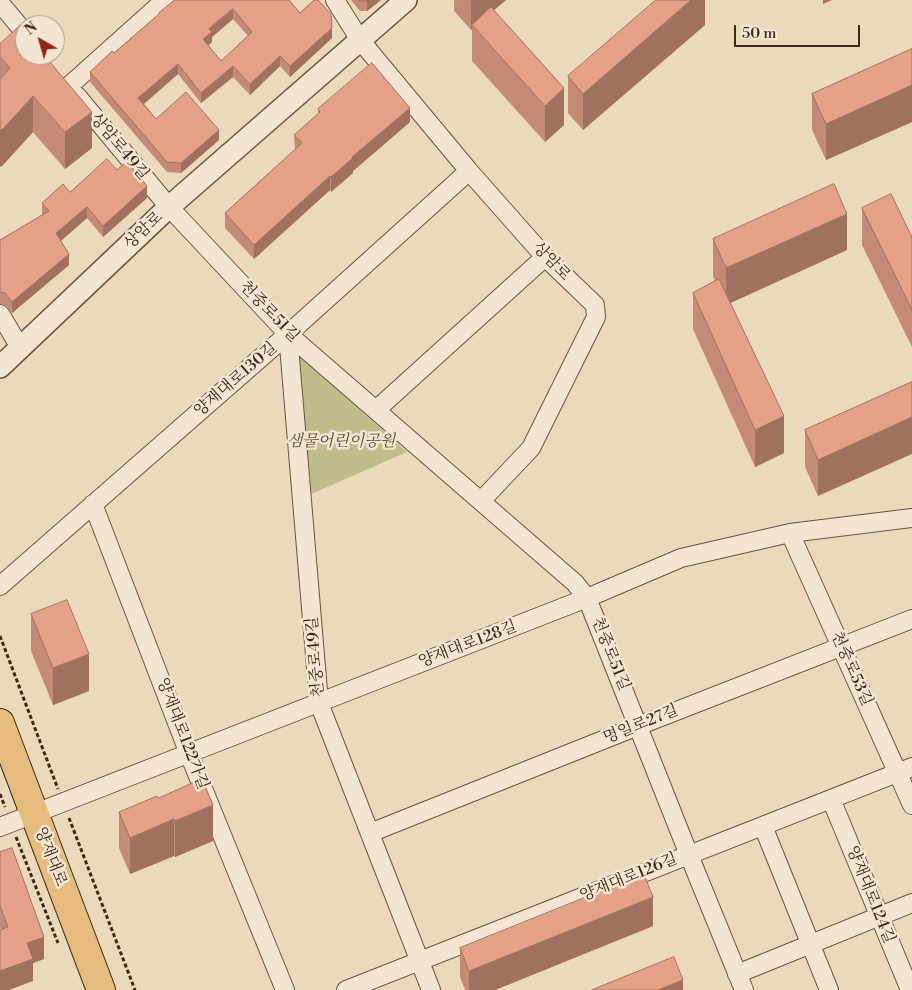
<!DOCTYPE html>
<html>
<head>
<meta charset="utf-8">
<style>
	body { margin:0 }
	#map { position:relative; width:912px; height:990px; overflow:hidden; background:#ebd9bb; font-family:"Libre Bodoni",serif }
	canvas { display:block }
	.north { position:absolute; left:15px; top:15px; width:50px; height:50px; box-sizing:border-box; background:#f2e6d3; border:1px solid #aa9a87; border-radius:50%; rotate:322deg; font-size:14px; font-weight:700; line-height:20px; text-align:center; color:#3e2715 }
	.north::after { content:''; display:block; margin:auto; width:18px; height:22px; background:#8f2418; clip-path:polygon(50% 0,100% 100%,50% 72%,0 100%) }
	.scale { position:absolute; left:734px; top:25px; width:126px; height:22px; box-sizing:border-box; border:2px solid #3e2715; border-top:0; padding-left:6px; font-size:15px; line-height:18px; white-space:nowrap; color:#3e2715; -webkit-text-stroke:4px #f2e6d3; paint-order:stroke }
</style>
</head>
<body>
<div id="map">
<canvas width="912" height="990"></canvas>
<div class="north">N</div>
<div class="scale">50 m</div>
</div>
<script>
const g = document.querySelector('canvas').getContext('2d');
g.lineJoin = 'round';
function fill(path, color) { g.fillStyle = color; g.fill(path, 'evenodd'); }
function strokePath(path, color, width, dash) { g.strokeStyle = color; g.lineWidth = width; g.lineCap = dash ? 'butt' : 'round'; g.setLineDash(dash || []); g.stroke(path); }
function write(font, color, halo, rows, align = 'center') {
  g.font = font + ' "Libre Bodoni","Noto Serif KR",serif'; g.lineWidth = 5; g.setLineDash([]); g.textBaseline = 'middle'; g.strokeStyle = halo; g.fillStyle = color; for (const [text, x, y, turn = 0] of rows) {
    g.save(); g.translate(x, y); g.rotate((+turn || 0) * Math.PI / 180); g.textAlign = isNaN(turn) ? turn : align; if (halo) g.strokeText(text, 0, 0); g.fillText(text, 0, 0); g.restore();
  }
}
fill(new Path2D(`
	M297 353 407 452 311 494Z`), '#bebd8b');
const minor = new Path2D(`
	M335 0 360 40 469 171 545 257 595 305 596 317 531 448 481 501
	M0 3 25 33
	M69 86 165 0
	M77 96 169 207 288 334 575 583 587 598 689 855 744 990
	M0 314 21 349
	M288 334 319 703 431 990
	M376 410 545 257
	M93 504 189 754 285 990
	M790 533 912 805
	M0 586 288 334 469 171
	M831 799 910 990
	M763 826 829 990
	M0 827 587 598 681 558 790 533 912 518
	M370 833 638 726 912 619
	M737 974 912 903
	M346 990 912 767`);
const tertiary = new Path2D(`
	M0 367 169 207 406 0`);
const primary = new Path2D(`
	M0 723 101 990`);
strokePath(minor, '#69543e', 20);
strokePath(tertiary, '#69543e', 24);
strokePath(primary, '#3e2715', 30);
strokePath(new Path2D(`
	M0 636 58 789
	M0 794 5 807
	M69 818 135 990
	M16 837 58 943`), '#3e2715', 3, [4, 2.5]);
strokePath(minor, '#f2e6d3', 18);
strokePath(tertiary, '#f2e6d3', 21);
strokePath(primary, '#e6bc7e', 28);
fill(new Path2D(`
	M175 0 300 13 332 38 290 77 280 66 250 95 233 77 201 103 178 74 144 104 156 119 219 140 181 173 167 172 90 82V72L114 53 159 14V13ZM233 19 248 36 221 61 208 45 212 42V37Z
	M351 0H381L367 11H360Z
	M454 0H506L494 10 564 125 545 142 472 61V29L471 30 454 11Z
	M705 0V25L583 130 568 113V76Z
	M0 44 92 148 65 169 33 132 3 165 0 167Z
	M912 49V122L826 160 812 130V94Z
	M318 109 410 122 353 171V173L331 192 330 190 254 259 225 228V213L295 150 294 135 318 115Z
	M117 170 147 198 103 237 87 218 61 241 69 265 12 313 5 305 0 304V240L42 215V203L70 192Z
	M862 208 912 237V347L862 245Z
	M713 239 847 250 730 303 784 453 755 467 693 329V293L715 281 713 276Z
	M912 382 818 496 805 467V430Z
	M31 614 89 691 53 705 31 651Z
	M158 798 213 841 175 857 174 856 130 874 119 848V812Z
	M0 852 44 959 33 963V981L0 928Z
	M653 926 495 990H465L460 977V948Z`), '#c58a75');
fill(new Path2D(`
	M368 0H381L367 11V1Z
	M472 0H506L474 27 472 25V29L471 30V1Z
	M691 0H705V25L583 130V94Z
	M823 0H832L823 4Z
	M233 9V19L212 37V42L203 50V39L209 29Z
	M332 28V38L290 77V66Z
	M280 56V66L250 95V84Z
	M178 64V74L138 109V98Z
	M233 66V77L201 103V93Z
	M912 85V122L826 160V124Z
	M564 88V125L545 142V106Z
	M33 96V132L3 165 0 167V130Z
	M410 108V122L353 171V173L331 192V177L352 157Z
	M92 112V148L65 169V132Z
	M219 130V140L181 173V163Z
	M330 176V190L254 259V245Z
	M147 186V198L103 237V226Z
	M87 207V218L56 245V233Z
	M847 214V250L726 305V268Z
	M69 254V265L12 313V302Z
	M784 416V453L755 467V430Z
	M912 417V454L818 496V460Z
	M89 654V691L53 705V668Z
	M213 805V841L175 857V821Z
	M174 819V856L130 874V838Z
	M653 897V926L495 990H469V971Z
	M44 937V959L33 963V981L9 990H0V971L27 943Z
	M683 980V990H658Z`), '#a0715f');
const building = new Path2D(`
	M175 0H289L300 13 314 0H318L331 14 332 28 290 66 280 56 250 84 233 66 201 93 178 64 138 98 156 119 186 92 219 130 181 163 167 162 90 72 112 51 114 53 159 14V13ZM233 9 252 32 221 61 203 39 212 32 209 29Z
	M359 0H368L367 1H360Z
	M656 0H691L583 94 568 76Z
	M491 7 564 88 545 106 472 25Z
	M20 26 25 32V55H44L92 112 65 132 33 96 3 129 0 130V79L10 68 0 57V44Z
	M912 49V85L826 124 812 94Z
	M372 63 410 108 352 157 353 158 331 177 330 176 254 245 225 213 302 143 294 135 320 112 318 109Z
	M107 159 117 170 127 161 147 186 103 226 87 207 56 233 69 254 12 302 5 293 0 292V240L49 211 42 203 63 184 70 192Z
	M834 184 847 214 726 268 713 239Z
	M891 194 912 237V310L862 208Z
	M719 279 784 416 755 430 693 293Z
	M912 382V417L818 460 805 430Z
	M67 600 89 654 53 668 31 614Z
	M202 779 213 805 175 821 174 819 130 838 119 812 157 796 158 798Z
	M12 848 44 937 27 943 33 959 0 971V930L8 927 0 906V852Z
	M644 874 653 897 469 971 460 948Z
	M674 957 683 980 658 990H592Z`);
fill(building, '#e5a188');
strokePath(building, '#a0715f', 1);
write('16px', '#3e2715', '#f2e6d3', [
	["상암로49길",119,147,50],
	["상암로",144,231,-44],
	["상암로",551,262,46],
	["천중로51길",269,312,46],
	["양재대로130길",236,380,-41],
	["양재대로128길",468,645,-21],
	["천중로51길",610,654,68],
	["천중로49길",316,657,-95],
	["천중로53길",851,669,66],
	["명일로27길",641,725,-22],
	["양재대로122가길",182,734,69],
	["양재대로",50,857,69],
	["양재대로126길",629,878,-22],
	["양재대로124길",870,895,68]
]);
write('italic 16px', '#5e4c32', '#f2e6d3', [
	["샘물어린이공원",341,442]
]);
</script>
</body>
</html>
